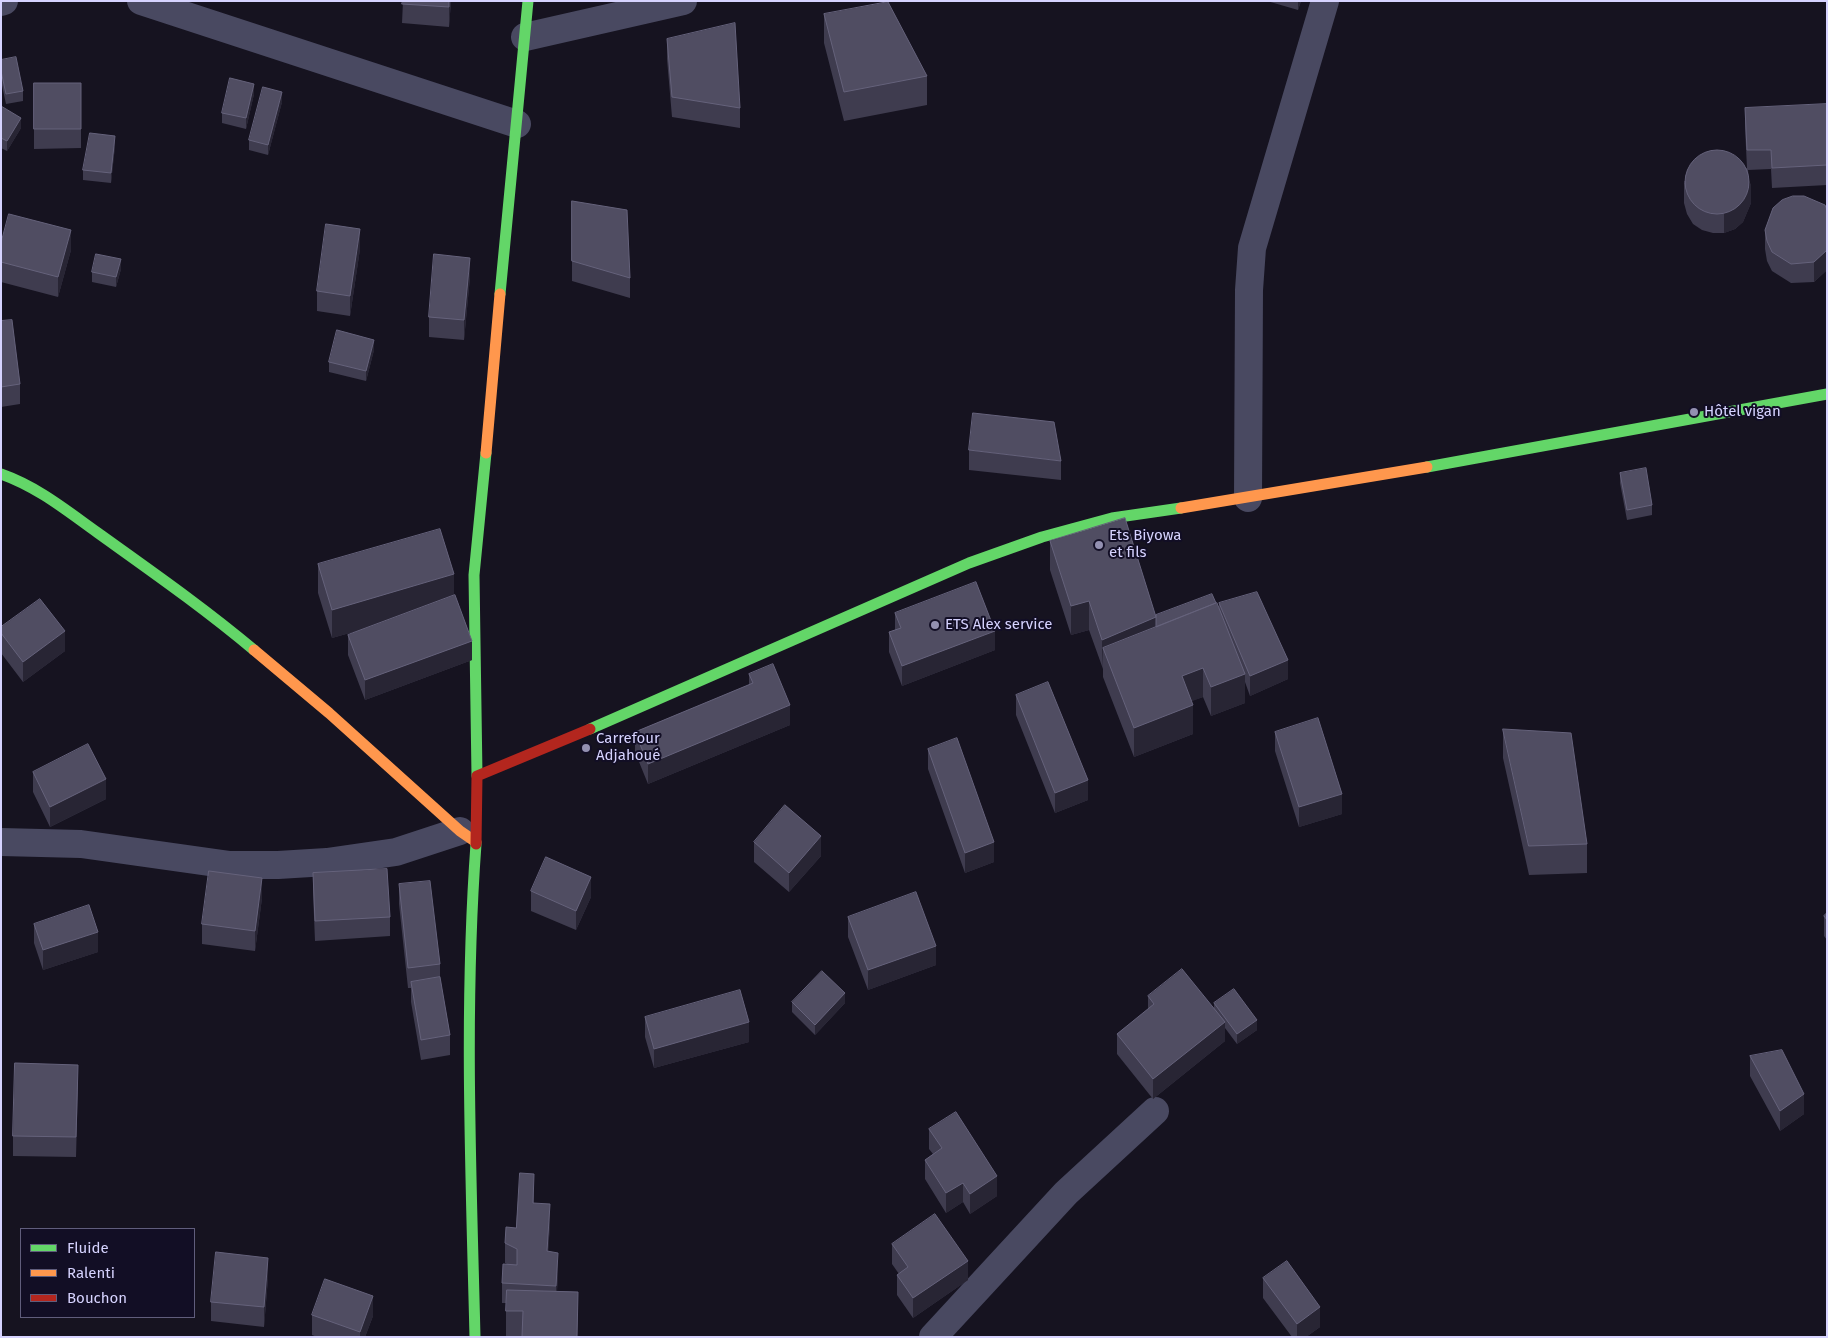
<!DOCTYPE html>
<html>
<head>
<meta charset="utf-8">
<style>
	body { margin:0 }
	#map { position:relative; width:1828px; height:1338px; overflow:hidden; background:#161320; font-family:"Fira Sans",sans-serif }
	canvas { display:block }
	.frame { position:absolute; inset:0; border:2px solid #d6d3ff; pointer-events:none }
	.legend { position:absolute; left:20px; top:1228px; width:175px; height:90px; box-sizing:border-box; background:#120e25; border:1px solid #605d7c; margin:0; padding:6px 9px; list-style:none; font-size:15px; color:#d6d3ff }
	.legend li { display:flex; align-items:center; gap:10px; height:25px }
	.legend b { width:25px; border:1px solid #605d7c }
</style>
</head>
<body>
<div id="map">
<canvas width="1828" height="1338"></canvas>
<div class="frame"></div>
<ul class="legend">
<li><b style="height:6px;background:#63d668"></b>Fluide</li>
<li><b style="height:6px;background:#ff974d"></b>Ralenti</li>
<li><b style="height:6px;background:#b3261e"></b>Bouchon</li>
</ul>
</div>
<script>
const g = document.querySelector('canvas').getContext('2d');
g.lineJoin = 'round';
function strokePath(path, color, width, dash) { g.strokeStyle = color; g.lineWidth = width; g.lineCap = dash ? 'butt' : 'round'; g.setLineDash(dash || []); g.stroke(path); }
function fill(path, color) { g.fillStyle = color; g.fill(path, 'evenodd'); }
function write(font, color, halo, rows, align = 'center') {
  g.font = font + ' "Fira Sans",sans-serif'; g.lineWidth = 4; g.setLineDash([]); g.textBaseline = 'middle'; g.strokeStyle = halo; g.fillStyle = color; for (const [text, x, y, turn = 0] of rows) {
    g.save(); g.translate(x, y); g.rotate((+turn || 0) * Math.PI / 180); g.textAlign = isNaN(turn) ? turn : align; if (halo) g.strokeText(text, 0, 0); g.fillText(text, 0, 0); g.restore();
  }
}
strokePath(new Path2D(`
	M141 1 517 124
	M1 2 4 1
	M525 37 683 1
	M1248 498 1249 290 1252 248 1325 1
	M1 842 81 844 230 865H278L327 862 396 852 460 831
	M933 1337 1066 1193 1155 1111`), '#494961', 28);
strokePath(new Path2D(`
	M500 294 528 1
	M1427 467 1827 394
	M1 474C38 487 67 511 98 533 151 571 204 608 254 650
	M590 729 969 563 1042 537 1112 518 1181 508
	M477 776 474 575 486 453
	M475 1337C471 1173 464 1008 476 844`), '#63d668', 11);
strokePath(new Path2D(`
	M486 453 500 294
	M1181 508 1427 467
	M254 650 329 713 460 831 476 842`), '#ff974d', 11);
strokePath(new Path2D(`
	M476 844 477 776 590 729`), '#b3261e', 11);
fill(new Path2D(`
	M403 1H451L449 27 402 23Z
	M1267 1H1301L1298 10Z
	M824 14 927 76V105L844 121 824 43Z
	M667 39 740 108V128L672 117 667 59Z
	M1 60 23 91V101L6 104 1 81Z
	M34 83H81V148L34 149Z
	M254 94 246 129 222 123V113Z
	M282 102 268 155 249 150V140Z
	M1827 104V185L1772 188 1771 169 1748 170 1751 203 1743 222 1735 229 1724 233H1713L1702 230 1693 224 1687 214 1684 203V183L1747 168 1745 128V108Z
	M1 106 21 128 7 151 1 148Z
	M115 146 111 183 83 180V170Z
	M572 201 630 278V298L572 281Z
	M1827 210V270L1814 282 1791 283 1772 271 1767 261 1765 249V230Z
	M1 243 71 250 58 297 1 282Z
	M360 249 350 316 317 311V291Z
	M121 269 116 287 92 282V272Z
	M470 277 464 340 429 337V317Z
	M1 321 20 384V404L1 407Z
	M374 350 366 381 329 372V362Z
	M969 450 1061 461V480L969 470Z
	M1620 473 1652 505V515L1627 520 1620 483Z
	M1050 541 1156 615 1216 603 1219 610V603L1288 679 1250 696 1245 682V703L1211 716 1203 697 1191 701 1193 734 1134 757 1103 677V669L1089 630 1071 635 1050 570Z
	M318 564 454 595 472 660 365 700 348 655V635L360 630 332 638 318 593Z
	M895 613 995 650 902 686 889 652V632L895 630Z
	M1 627 65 651 23 682 1 653Z
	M749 674 790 725 648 784 635 752V732L749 685Z
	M1016 695 1088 800 1055 813 1016 715Z
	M1503 729 1587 844V873L1529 875 1503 758Z
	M1275 732 1342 814 1299 827 1275 751Z
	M928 749 994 862 965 873 928 769Z
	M33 772 106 799 50 827 33 792Z
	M754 842 821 856 789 892 754 862Z
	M313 873 390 917V936L315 941 313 893Z
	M399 884 440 964V978L450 1035V1055L421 1060 411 1002V988H408L399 904Z
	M531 891 591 897 576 930 531 911Z
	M262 898 255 951 202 944V924Z
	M1827 913V940L1824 936V916Z
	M848 917 936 965 868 990 848 937Z
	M34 924 98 952 43 970 34 943Z
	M1148 996 1214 1008V1003L1257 1030 1237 1044 1225 1028V1041L1153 1099 1117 1054V1034L1148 1010Z
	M792 1002 845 1003 815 1035 792 1012Z
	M645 1017 749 1042 654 1068 645 1037Z
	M1750 1056 1804 1114 1780 1131 1750 1076Z
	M78 1084 76 1157 13 1156V1136Z
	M929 1129 997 1196 970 1214 963 1202 946 1213 925 1179V1160L933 1154 929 1149Z
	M534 1194V1203L550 1224 548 1252 558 1273 557 1291 578 1292 577 1337H506V1303H502V1283L509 1265 505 1263V1243L516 1228Z
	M892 1244 968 1280 913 1318 897 1295V1275L899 1274 892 1264Z
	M268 1278 264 1327 211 1321V1302Z
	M1263 1278 1320 1327 1306 1337H1292L1263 1298Z
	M312 1315 373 1316 365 1337H317L312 1335Z`), '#3f3c4f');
fill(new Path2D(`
	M449 1H451L449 27Z
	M1298 1H1301L1298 10Z
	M254 84V94L246 129V118Z
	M282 92V102L268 155V145Z
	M21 118V128L7 151V141Z
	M115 136V146L111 183V173Z
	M1751 183V203L1743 222 1735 229 1724 233V213Z
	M360 229V249L350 316V296Z
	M71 230V250L58 297V277Z
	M1827 250V270L1814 282V262Z
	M470 258V277L464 340V320Z
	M121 259V269L116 287V277Z
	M374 340V350L366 381V371Z
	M454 574V603L332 638V610Z
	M1089 601V630L1071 635V606Z
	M1156 617V646L1103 648 1102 669V640Z
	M65 631V651L23 682V662Z
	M995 631V650L902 686V666Z
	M472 641V660L365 700V680Z
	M1288 660V679L1250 696V676Z
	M1203 668V697L1182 705V676Z
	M1245 674V703L1211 716V687Z
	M790 705V725L648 784V764Z
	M1193 705V734L1134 757V728Z
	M106 779V799L50 827V807Z
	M1088 780V800L1055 813V793Z
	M1342 794V814L1299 827V807Z
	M821 836V856L789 892V873Z
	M994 842V862L965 873V853Z
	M591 877V897L576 930V911Z
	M262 878V898L255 951V931Z
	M98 932V952L43 970V950Z
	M936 946V965L868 990V970Z
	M845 993V1003L815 1035V1025Z
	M1257 1020V1030L1237 1044V1034Z
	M749 1022V1042L654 1068V1049Z
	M1225 1022V1041L1153 1099V1079Z
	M1804 1094V1114L1780 1131V1111Z
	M534 1174V1194L533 1223V1203Z
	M997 1176V1196L970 1214V1194Z
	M963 1183V1202L946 1213V1193Z
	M550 1204V1224L547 1271V1251Z
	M558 1253V1273L556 1306V1286Z
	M268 1258V1278L264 1327V1307Z
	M968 1261V1280L913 1318V1298Z
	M373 1296V1316L365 1337H360V1332Z
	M1320 1307V1327L1306 1337H1297V1324Z`), '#282534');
const building = new Path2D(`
	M403 1H449V7L402 4Z
	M888 2 927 76 844 92 824 14Z
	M735 23 740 108 672 97 667 39Z
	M16 57 23 91 6 94 1 71V60Z
	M230 78 254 84 246 118 222 113Z
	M34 83H81V129H34Z
	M263 87 282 92 268 145 249 140Z
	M1827 104V165L1772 168 1771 150H1747L1745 108Z
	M1 106 21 118 7 141 1 138Z
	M90 133 115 136 111 173 83 170Z
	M1685 182a32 32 0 1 1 64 0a32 32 0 1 1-64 0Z
	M1793 196H1804L1825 205 1827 210V250L1814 262 1791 264 1772 252 1767 241 1765 230 1773 208 1782 200Z
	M572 201 627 210 630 278 572 261Z
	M9 214 71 230 58 277 1 262V243Z
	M326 224 360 229 350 296 317 291Z
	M96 254 121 259 116 277 92 272Z
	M434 254 470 258 464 320 429 317Z
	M12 320 20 384 1 387V321Z
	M337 330 374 340 366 371 329 362Z
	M973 413 1054 422 1061 461 969 450Z
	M1646 468 1652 505 1627 510 1620 473Z
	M1125 518 1156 617 1102 640 1089 601 1071 606 1050 541Z
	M440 529 454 574 332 610 318 564Z
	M976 582 995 631 902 666 889 632 901 628 895 613Z
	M1257 592 1288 660 1250 676 1219 603Z
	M1212 594 1216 603 1156 627V615Z
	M455 595 472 641 365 680 348 635Z
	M40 599 65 631 23 662 1 633V627Z
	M1217 603 1245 674 1211 687 1203 668 1182 676 1193 705 1134 728 1103 648Z
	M773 664 790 705 648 764 635 732 753 683 749 674Z
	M1048 682 1088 780 1055 793 1016 695Z
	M1318 718 1342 794 1299 807 1275 732Z
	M1503 729 1571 733 1587 844 1529 846Z
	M957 738 994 842 965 853 928 749Z
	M88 744 106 779 50 807 33 772Z
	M785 805 821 836 789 873 754 842Z
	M546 857 591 877 576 911 531 891Z
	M387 869 390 917 315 921 313 873Z
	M209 871 262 878 255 931 202 924Z
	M430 881 440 964 408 968 399 884Z
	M916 892 936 946 868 970 848 917Z
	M89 905 98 932 43 950 34 924Z
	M1827 913V920L1824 916Z
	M1182 969 1225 1022 1153 1079 1117 1034 1154 1004 1148 996Z
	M822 971 845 993 815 1025 792 1002Z
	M440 977 450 1035 421 1040 411 982Z
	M1234 989 1257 1020 1237 1034 1214 1003Z
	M740 990 749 1022 654 1049 645 1017Z
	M1782 1050 1804 1094 1780 1111 1750 1056Z
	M15 1063 78 1065 76 1137 13 1136Z
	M956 1112 997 1176 970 1194 963 1183 946 1193 925 1160 942 1148 929 1129Z
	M520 1173 534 1174 533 1203 550 1204 547 1251 558 1253 556 1286 502 1283 503 1264 517 1265V1249L505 1243 506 1227 516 1228Z
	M935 1214 968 1261 913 1298 897 1275 908 1267 892 1244Z
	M216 1252 268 1258 264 1307 211 1302Z
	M1287 1261 1320 1307 1297 1324 1263 1278Z
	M325 1279 373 1296 360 1332 312 1315Z
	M507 1290 578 1292 577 1337H522L523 1311H506Z`);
fill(building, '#504d62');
strokePath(building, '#65627b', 1);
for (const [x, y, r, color] of [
	[1694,412,5,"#9390b1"],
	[1099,545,5,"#9390b1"],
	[935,625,5,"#9390b1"],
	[586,748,5,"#9390b1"]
]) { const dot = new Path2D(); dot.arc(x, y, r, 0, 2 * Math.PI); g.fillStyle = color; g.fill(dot); strokePath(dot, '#120e25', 2); }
write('15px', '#d6d3ff', '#120e25', [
	["Hôtel vigan",1704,412],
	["Ets Biyowa",1109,536],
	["et fils",1109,553],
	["ETS Alex service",945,625],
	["Carrefour",596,739],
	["Adjahoué",596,756]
], 'left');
</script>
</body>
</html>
